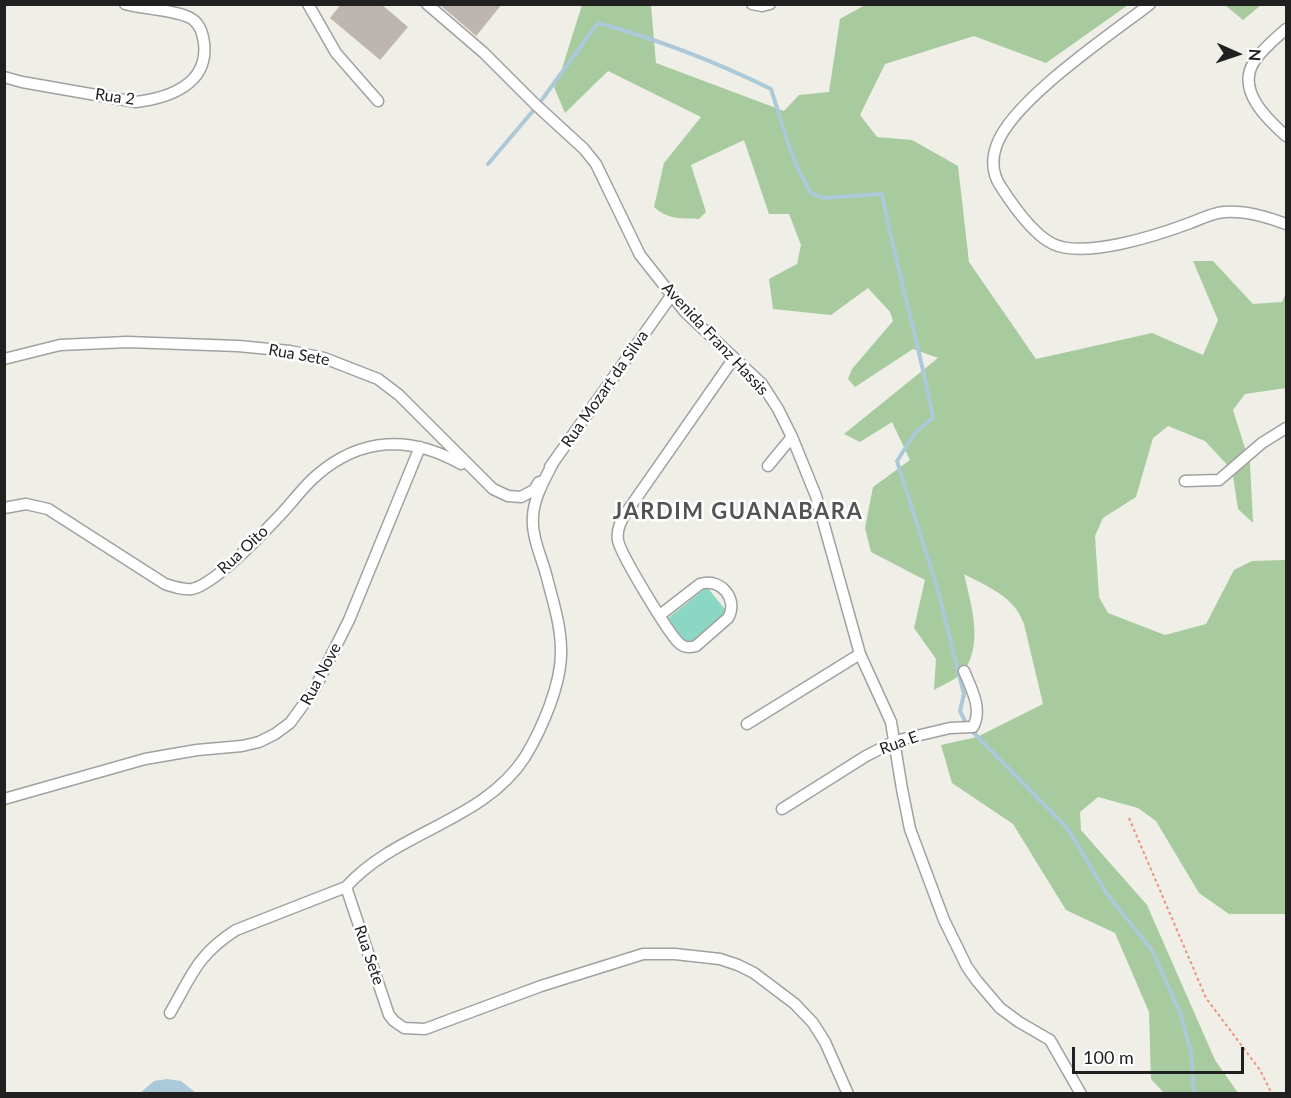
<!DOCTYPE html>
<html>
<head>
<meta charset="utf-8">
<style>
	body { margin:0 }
	#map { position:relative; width:1291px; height:1098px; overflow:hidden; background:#efeee7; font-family:Lato,sans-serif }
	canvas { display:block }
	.frame { position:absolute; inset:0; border:6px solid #202020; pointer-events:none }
	.north { position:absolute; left:1207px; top:24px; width:60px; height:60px; -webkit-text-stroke:4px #fff; paint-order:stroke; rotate:93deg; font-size:16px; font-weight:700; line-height:24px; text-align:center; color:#202020 }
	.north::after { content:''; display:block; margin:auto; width:21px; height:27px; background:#202020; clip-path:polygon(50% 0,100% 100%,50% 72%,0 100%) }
	.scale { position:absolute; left:1072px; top:1047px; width:172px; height:27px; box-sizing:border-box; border:3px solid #202020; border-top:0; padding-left:8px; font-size:18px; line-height:21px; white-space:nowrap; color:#202020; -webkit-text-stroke:4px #fff; paint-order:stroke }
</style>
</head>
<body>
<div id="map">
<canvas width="1291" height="1098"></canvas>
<div class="frame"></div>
<div class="north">N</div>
<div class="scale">100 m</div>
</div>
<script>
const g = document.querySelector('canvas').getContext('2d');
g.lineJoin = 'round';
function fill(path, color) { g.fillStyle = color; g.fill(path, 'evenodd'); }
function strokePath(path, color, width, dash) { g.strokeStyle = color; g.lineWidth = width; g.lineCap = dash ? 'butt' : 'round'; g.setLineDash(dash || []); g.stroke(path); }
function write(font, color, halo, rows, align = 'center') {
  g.font = font + ' Lato,sans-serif'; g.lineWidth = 5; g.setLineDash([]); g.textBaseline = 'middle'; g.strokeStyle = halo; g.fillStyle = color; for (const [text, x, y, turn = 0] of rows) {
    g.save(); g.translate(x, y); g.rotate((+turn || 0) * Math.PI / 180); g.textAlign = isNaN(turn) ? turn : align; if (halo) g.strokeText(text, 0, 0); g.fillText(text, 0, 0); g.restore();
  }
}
fill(new Path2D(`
	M582 5H651L656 63 784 111 799 95 829 92 840 19 865 5H1128L1046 63 974 36 885 64 860 115 877 137 912 140 958 166 969 262 1036 359 1152 333 1203 355 1218 320 1193 261H1213L1253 304 1282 302 1286 293V388L1245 394 1233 410 1250 464 1253 523 1238 509 1232 470 1205 441 1168 426 1153 438 1136 497 1103 518 1095 536 1099 597 1108 613 1165 635 1206 624 1234 570 1252 561 1286 560V914H1229L1199 893 1156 821 1138 808 1098 797 1080 812 1081 830 1147 905 1215 1060 1238 1093H1164L1151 1079 1149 1012 1115 933 1066 910 1013 824 952 783 941 745 977 737 1043 704 1024 624C1014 596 988 587 964 574 971 605 983 640 965 670 960 678 942 685 934 690L936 659 914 628 925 580 871 552 865 528 873 487 910 460 892 422 860 442 844 434 938 358 913 349 855 387 848 379 852 369 893 321 890 312 868 288 831 315 773 309 769 279 797 264 801 245 789 214H769L744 140 691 165 706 212 699 219C681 218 668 220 654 207L664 163 701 117 608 71 565 113 554 87 559 78Z
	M1225 5H1261L1243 20Z`), '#a7cb9f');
fill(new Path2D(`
	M707 587 728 613 688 645 667 619Z`), '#8cd7c3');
fill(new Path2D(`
	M167 1079 181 1081 196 1093H140L154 1081Z`), '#abc9d9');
strokePath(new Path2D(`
	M488 164 538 105 598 23C657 39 716 62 771 89L789 146 798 169 811 193 823 198 882 194C897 270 919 343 933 418L915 433 897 461 937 587 964 694 960 711 967 725
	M972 731 1068 829 1107 894 1152 950 1181 1015 1191 1052 1194 1094`), '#abc9d9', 4);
const building = new Path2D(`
	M342 4H380L407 27 380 59 331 18Z
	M440 4H501L476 35Z`);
fill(building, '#bdb6b0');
strokePath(building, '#c0b6aa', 1.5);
const minor = new Path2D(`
	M308 4 336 53 378 101
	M427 4 484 53 536 105 584 149 596 164 640 255 685 312 762 384 778 409 792 437 816 496 860 654 891 722 902 789 910 829 944 920 967 967 977 981 1000 1008 1019 1022 1050 1040 1081 1094
	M752 4 762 6 770 4
	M1150 4C1110 35 1014 99 997 144 991 160 992 174 1001 187 1012 204 1034 235 1053 244 1085 259 1158 235 1190 223 1201 219 1212 213 1224 212 1245 210 1268 217 1286 224
	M1286 29C1275 39 1262 49 1254 62 1236 90 1267 119 1286 136
	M4 77 22 82 136 102C169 98 209 84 204 43 203 35 200 24 192 19 179 10 142 9 125 4
	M4 359 60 345 127 342 238 346 290 351 324 358 378 379 399 395 493 489 508 496 521 497 534 490 539 482
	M554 461C545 479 534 497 533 516 531 535 541 556 546 574 552 598 561 625 561 650 562 683 542 729 525 757 483 822 396 831 346 887L389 1015 394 1021 404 1028 425 1029 541 986 643 954H675L720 959 738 965 754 973 795 1004 813 1023 825 1042 848 1094
	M768 466 792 437
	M550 467 671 296
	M1185 481 1219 480 1262 443 1286 428
	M4 508 26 504 48 509 165 584C174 587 183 590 192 589 216 584 265 531 283 512 294 500 304 486 317 475 361 437 411 435 461 464
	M660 615 700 584C721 577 739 600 728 618L696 646C689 648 684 648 679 643 669 634 619 552 618 540 616 529 622 519 628 510L734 358
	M747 724 860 654
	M4 799 145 759 197 750 242 746 259 742 275 734 290 723 314 690 349 620 420 447
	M782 809 866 756 895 741 950 728 973 727C983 709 971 688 964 671
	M170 1013C192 975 197 955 236 930L346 887`);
strokePath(minor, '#a1a1a1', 13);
strokePath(new Path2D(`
	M1129 818 1206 998 1260 1070 1272 1094`), '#ee9379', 2, [3, 3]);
strokePath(minor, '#fff', 10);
write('16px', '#202020', '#fff', [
	["Rua 2",115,97,8],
	["Avenida Franz Hassis",715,339,47],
	["Rua Sete",299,355,10],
	["Rua Mozart da Silva",605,389,-55],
	["Rua Oito",243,550,-43],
	["Rua Nove",321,674,-62],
	["Rua E",899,743,-20],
	["Rua Sete",369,955,71]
]);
g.letterSpacing = '1.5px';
write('bold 22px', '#535353', '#fff', [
	["JARDIM GUANABARA",738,512]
]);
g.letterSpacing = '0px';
</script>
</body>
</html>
